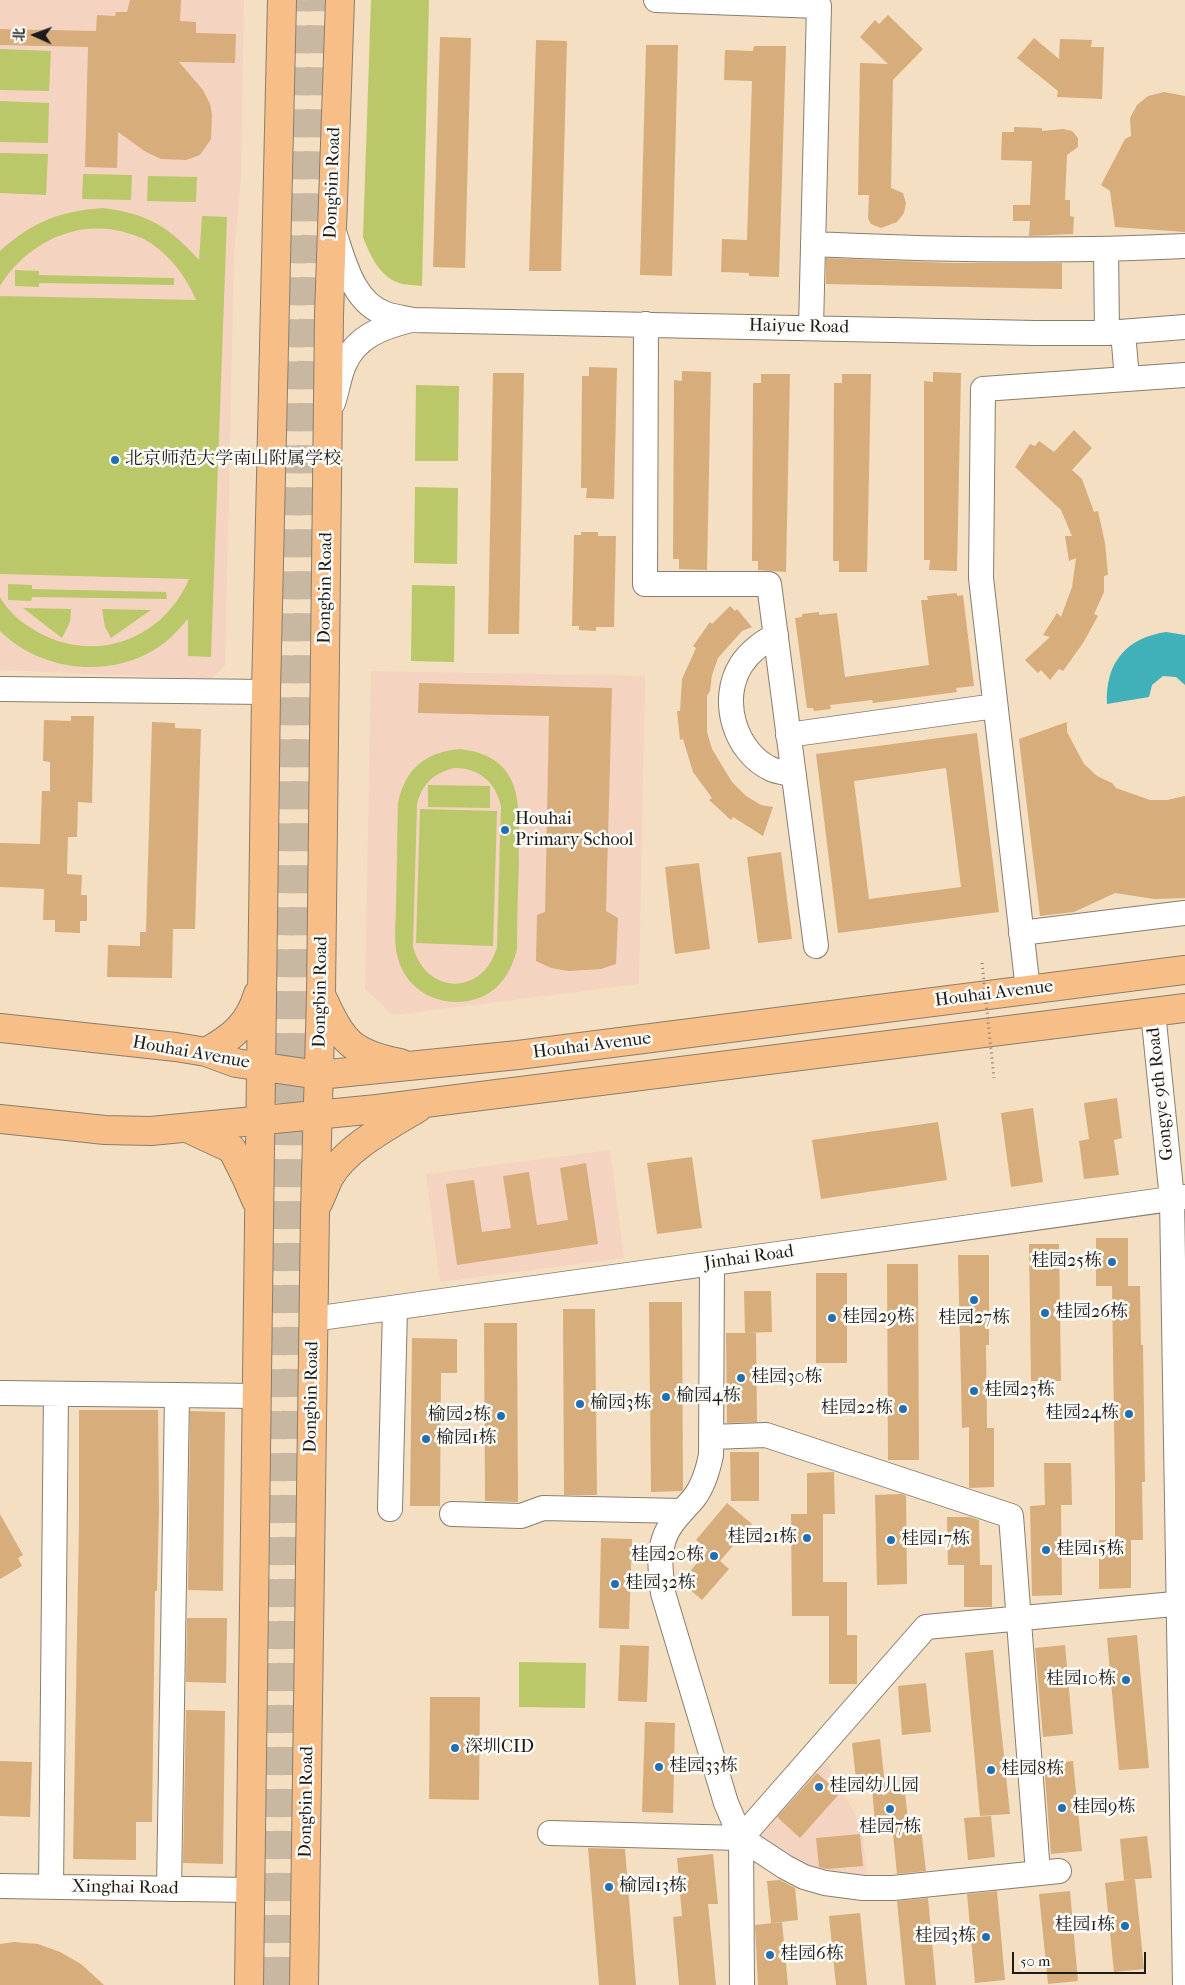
<!DOCTYPE html>
<html>
<head>
<meta charset="utf-8">
<style>
	body { margin:0 }
	#map { position:relative; width:1185px; height:1985px; overflow:hidden; background:#f4dfc2; font-family:"IM FELL French Canon","Noto Serif SC",serif }
	canvas { display:block }
	.north { position:absolute; left:10px; top:10px; width:50px; height:50px; -webkit-text-stroke:4px #fdfcf7; paint-order:stroke; rotate:272deg; font-size:14px; font-weight:700; line-height:20px; text-align:center; color:#1c1c1c }
	.north::after { content:''; display:block; margin:auto; width:18px; height:22px; background:#1c1c1c; clip-path:polygon(50% 0,100% 100%,50% 72%,0 100%) }
	.scale { position:absolute; left:1012px; top:1952px; width:134px; height:22px; box-sizing:border-box; border:2px solid #1c1c1c; border-top:0; padding-left:6px; font-size:15px; line-height:18px; white-space:nowrap; color:#1c1c1c; -webkit-text-stroke:4px #fdfcf7; paint-order:stroke }
</style>
</head>
<body>
<div id="map">
<canvas width="1185" height="1985"></canvas>
<div class="north">北</div>
<div class="scale">50 m</div>
</div>
<script>
const g = document.querySelector('canvas').getContext('2d');
g.lineJoin = 'round';
function fill(path, color) { g.fillStyle = color; g.fill(path, 'evenodd'); }
function strokePath(path, color, width, dash) { g.strokeStyle = color; g.lineWidth = width; g.lineCap = dash ? 'butt' : 'round'; g.setLineDash(dash || []); g.stroke(path); }
function write(font, color, halo, rows, align = 'center') {
  g.font = font + ' "IM FELL French Canon","Noto Serif SC",serif'; g.lineWidth = 5; g.setLineDash([]); g.textBaseline = 'middle'; g.strokeStyle = halo; g.fillStyle = color; for (const [text, x, y, turn = 0] of rows) {
    g.save(); g.translate(x, y); g.rotate((+turn || 0) * Math.PI / 180); g.textAlign = isNaN(turn) ? turn : align; if (halo) g.strokeText(text, 0, 0); g.fillText(text, 0, 0); g.restore();
  }
}
fill(new Path2D(`
	M0 0H244L241 175 234 254 225 665 212 679 0 670Z
	M371 671 645 676 639 984 393 1015 365 989Z
	M610 1150 624 1258 440 1282 426 1174Z
	M824 1756 862 1827 867 1874 845 1876 815 1872 755 1834Z`), '#f4d3c1');
fill(new Path2D(`
	M371 0H429L422 286C415 285 405 285 399 283 379 276 370 255 363 237Z
	M0 49 51 51 49 91 0 90Z
	M0 101 49 103 48 143 0 142Z
	M0 153 48 154 46 195 0 193Z
	M83 174 132 175 131 200 82 199Z
	M148 176 197 177 196 202 147 201Z
	M103 208C149 214 169 227 199 260L202 216 227 217 211 657 188 656V619C177 631 168 642 154 650 106 679 39 670 0 631V597C8 612 22 623 36 631 94 665 163 640 189 579L0 574V296L196 300C186 277 173 259 152 244 144 238 134 235 124 232 75 219 26 244 0 286V251C32 222 60 211 103 208Z
	M15 270 39 271V275L174 278V285L39 283V287L15 286Z
	M416 385 459 386 458 461H415Z
	M415 487 458 488 457 564 414 563Z
	M8 584 32 585V589L166 592 167 599 32 597 31 601 8 600Z
	M412 585 455 586 454 662 411 661Z
	M23 608 71 609 70 622 62 638Z
	M102 609 151 610 111 638 105 627Z
	M460 749C527 757 519 809 519 861 518 890 517 919 517 949 512 971 499 992 476 999 443 1009 408 993 398 959 393 942 396 923 396 906 397 871 397 837 398 803 405 769 425 752 460 749ZM454 768C479 768 495 781 501 806L497 947C483 997 425 995 413 946L417 804C422 784 434 773 454 768Z
	M428 785 490 786V808L428 807Z
	M420 809 497 811 493 946 416 943Z
	M519 1662 586 1663 585 1708 519 1707Z`), '#bac86a');
fill(new Path2D(`
	M1166 632 1185 635V685L1176 677 1163 676 1152 685 1149 697 1107 704C1105 663 1126 638 1166 632Z`), '#40b0b9');
fill(new Path2D(`
	M130 0H181L180 21 196 22V33L236 34 235 63 179 62 203 90 210 104 212 114 211 139 200 155 186 160 161 159 146 152 118 132 117 168 85 167 88 47 0 45V29L96 31 97 15 115 16 116 12H127Z
	M888 15 923 49 893 80 891 188 903 193 906 203 904 213 897 222 881 228 871 224 868 218 869 195H858L860 63 888 64 860 37 875 20 879 24Z
	M440 37 471 38 465 268 433 267Z
	M1034 38 1059 59 1060 39 1092 40 1091 47H1104L1102 99 1057 97 1058 91 1017 58Z
	M536 40 567 41 561 271H529Z
	M646 45H678L672 276 640 275Z
	M754 46H786L779 277 749 276V273L721 272 722 239 747 240 752 81 724 80 725 50 753 51Z
	M1164 92 1185 96V232L1115 227 1110 191 1101 185 1125 139 1131 136 1130 118 1137 105 1148 96Z
	M1014 127 1042 128V131L1063 129 1072 131 1078 138V147L1067 155 1065 200H1070V216L1074 217 1073 234 1029 236 1030 221H1013V205H1030L1032 161 1001 160 1002 132H1014Z
	M826 258 952 263H1062V289L826 284Z
	M589 367 617 368 614 499 586 498 587 488H581L582 376H589Z
	M682 371 711 372 707 570 679 569V559H673L674 380 682 381Z
	M933 372 961 373 957 571 929 570 930 560H924V381L933 382Z
	M493 373H524L519 634H488Z
	M761 374H790L786 572 758 570V561H752L753 383H761Z
	M842 374H871L867 572H839V561H833L834 383H842Z
	M1074 430 1092 448 1072 470 1082 479 1094 512 1098 511 1105 543 1108 575 1104 576V592L1094 614 1098 616 1083 643 1063 671 1059 669 1050 680 1041 670 1038 673 1025 660 1050 637 1043 635 1057 613 1061 617 1072 587 1076 558 1069 561 1065 536H1072L1061 510 1015 467 1030 444 1035 446 1039 441 1054 452Z
	M581 532H598V536H616L614 627H596V631L579 630V626H572L574 535H581Z
	M957 593V596L963 595 974 686 956 688 957 692 873 703 872 700 830 705 831 709 814 711 813 708H807L795 618 802 617V614L819 612V615L837 613 845 677 929 665 921 600H928L927 596Z
	M730 606 735 611 737 609 752 627 742 631 718 658 712 675 710 691 707 696V732L712 749 732 782 746 796 761 805 773 807 763 836 733 817 731 820 709 800 712 798 693 772 683 739 680 740 677 711H680L682 679 696 648 693 646 710 622 712 624Z
	M419 683 612 688 606 911 618 918 616 964 601 969 568 971 551 968 536 961 537 915 545 912 549 716 418 713Z
	M71 716H94L92 803 78 802 77 837H68L67 874 82 875 81 895H87V921H80V933L55 932V920H43L44 889 0 887V843L40 844 42 791H50V762L43 761 44 720 71 721Z
	M152 722 175 723V728L201 729 195 929H173L172 978 107 977 108 945 140 946V932H146Z
	M1067 722V732L1084 764 1097 776 1112 783 1116 788 1150 800H1167L1185 796V898L1154 899 1115 893 1074 912 1040 916 1019 739Z
	M977 733 999 912 838 933 816 754ZM946 768 961 887 869 899 854 781Z
	M781 852 792 939 758 943 747 857Z
	M699 863 710 949 675 954 665 867Z
	M1117 1098 1122 1138 1114 1140 1119 1175 1084 1179 1079 1141 1089 1139 1084 1103Z
	M1033 1108 1043 1182 1011 1187 1001 1113Z
	M938 1122 947 1180 821 1199 812 1140Z
	M692 1157 702 1228 657 1234 647 1163Z
	M586 1163 598 1244 457 1265 446 1184 474 1180 482 1232 511 1228 503 1176 529 1172 537 1225 568 1220 560 1168Z
	M1096 1238H1128V1286H1140L1141 1345H1143L1145 1482H1142L1143 1540H1131V1588L1099 1589V1540H1115V1486L1112 1286H1096Z
	M1029 1244H1059L1061 1381H1031Z
	M958 1255H989V1345H986L987 1428H994V1487L969 1488V1427L962 1428Z
	M887 1264H918L919 1460H888Z
	M816 1273H847V1363H816Z
	M744 1291H771L772 1332 745 1333Z
	M649 1302H682L683 1489 682 1491 651 1492Z
	M563 1309H595L597 1495H564Z
	M484 1323H517L518 1502 485 1501Z
	M726 1333H756L757 1422 727 1423Z
	M412 1338 457 1339V1373H441L440 1506H410Z
	M79 1410H158L159 1511 157 1591H155L152 1822H136V1860L73 1859 79 1524Z
	M190 1411 225 1412 223 1591 188 1590Z
	M730 1452H759V1501H731Z
	M1044 1463H1071L1072 1505H1061L1062 1595 1032 1596 1030 1506 1045 1505Z
	M834 1472 835 1514H823V1582H847V1635H857V1684H829V1616H792L791 1514H807V1473Z
	M902 1494 906 1496 907 1584 877 1585 875 1495Z
	M727 1503 752 1524 720 1561 729 1569 702 1600 681 1582 708 1550 696 1540Z
	M0 1514 23 1555 18 1558 22 1566 0 1579Z
	M947 1517H970L979 1520 980 1565H992V1607H964V1565H948Z
	M601 1538 632 1539 629 1629 599 1628Z
	M187 1618H227L226 1683 186 1682Z
	M1137 1635 1149 1768 1119 1770 1107 1638Z
	M620 1645 649 1646 647 1702 618 1701Z
	M1065 1645 1073 1734 1043 1737 1035 1648Z
	M993 1650 1010 1814 980 1816 965 1653Z
	M926 1683 931 1732 902 1735 898 1686Z
	M430 1697H480L479 1800 429 1799Z
	M186 1710 225 1711 223 1864 183 1863Z
	M645 1722 675 1723 673 1813 642 1812Z
	M880 1739 885 1786 904 1784 909 1830 921 1828 926 1871 897 1874 893 1834 876 1835 872 1787 857 1789 852 1743Z
	M0 1761 32 1762 30 1817 0 1816Z
	M1073 1761 1082 1851 1051 1854 1044 1764Z
	M817 1773 840 1793 800 1838 777 1817Z
	M991 1816 995 1857 968 1860 964 1818Z
	M860 1834 863 1866 827 1869 819 1867 816 1838Z
	M1147 1836 1152 1878 1124 1880 1120 1839Z
	M588 1848 625 1849 636 1985H599Z
	M713 1854 718 1904H708L716 1985H679L673 1917 682 1916 677 1858Z
	M1135 1879 1144 1969 1114 1972 1105 1883Z
	M780 1880 795 1888 798 1920 771 1923 767 1881Z
	M997 1891 1005 1980 975 1983 967 1894Z
	M1070 1891 1078 1981 1048 1984 1039 1894Z
	M928 1898 936 1985H905L897 1901Z
	M860 1913 867 1985H836L829 1916Z
	M782 1922 788 1985H758L755 1925Z
	M14 1942 38 1944 60 1952 81 1964 104 1985H0V1944Z`), '#d7ad7b');
strokePath(new Path2D(`
	M265 1985 271 1631 273 1290 297 0
	M286 1985 312 362 322 0`), '#c9b8a1', 28, [28, 14]);
const minor = new Path2D(`
	M656 0 819 6 811 327
	M334 232C344 261 353 303 386 314 395 317 404 318 413 320L1035 333H1107L1185 327
	M813 244C937 250 1061 252 1185 246
	M1106 249 1107 333
	M646 324 645 584H769L816 946
	M1123 332 1127 379
	M333 403C337 391 339 377 344 365 356 336 383 327 411 320
	M776 635C762 643 750 651 741 665 719 700 735 752 771 769 778 772 787 773 794 775
	M0 689 266 692
	M788 735 995 706
	M1021 933 1185 913
	M1028 990 981 578 983 389 1185 375
	M1153 1012 1172 1199 1185 1985
	M712 1264 711 1455C708 1470 704 1485 694 1498 683 1511 669 1523 664 1539 658 1557 661 1575 663 1593L726 1803 741 1838 742 1985
	M313 1319 1185 1197
	M0 1393 258 1396
	M711 1437 766 1435 1011 1516 1038 1873
	M390 1509 395 1308
	M452 1514 521 1516 543 1508 682 1511
	M550 1833 741 1838 785 1867 804 1877 825 1883 863 1888H893L1059 1871
	M741 1838 926 1627 1185 1603
	M0 1886 249 1890
	M51 1887 56 1394
	M169 1889 177 1395`);
const major = new Path2D(`
	M323 999C343 1042 351 1053 400 1063
	M0 1028 176 1047 206 1052 236 1063 319 1075 518 1055 1185 970
	M206 1052C233 1037 249 1024 258 994
	M0 1119 105 1130 151 1131 377 1109 1185 1008
	M187 1128 232 1149 247 1179 256 1200
	M318 1203C322 1195 325 1186 329 1178 345 1148 390 1125 418 1108
	M249 1985 266 692 282 0
	M304 1985 315 1212 321 995 329 315 340 0`);
strokePath(minor, '#887e6f', 26);
strokePath(major, '#887e6f', 30);
strokePath(minor, '#fff', 24);
strokePath(major, '#f7be87', 28);
strokePath(new Path2D(`
	M982 963 994 1078`), '#887e6f', 3, [1, 4]);
for (const [x, y, r, color] of [
	[115,460,5,"#1f6fb2"],
	[505,830,5,"#1f6fb2"],
	[1112,1262,5,"#1f6fb2"],
	[974,1300,5,"#1f6fb2"],
	[1045,1313,5,"#1f6fb2"],
	[832,1318,5,"#1f6fb2"],
	[741,1378,5,"#1f6fb2"],
	[974,1391,5,"#1f6fb2"],
	[666,1397,5,"#1f6fb2"],
	[580,1404,5,"#1f6fb2"],
	[903,1409,5,"#1f6fb2"],
	[1129,1414,5,"#1f6fb2"],
	[501,1416,5,"#1f6fb2"],
	[426,1439,5,"#1f6fb2"],
	[807,1538,5,"#1f6fb2"],
	[891,1540,5,"#1f6fb2"],
	[1046,1550,5,"#1f6fb2"],
	[714,1556,5,"#1f6fb2"],
	[615,1584,5,"#1f6fb2"],
	[1126,1680,5,"#1f6fb2"],
	[455,1748,5,"#1f6fb2"],
	[659,1767,5,"#1f6fb2"],
	[991,1770,5,"#1f6fb2"],
	[819,1787,5,"#1f6fb2"],
	[1062,1808,5,"#1f6fb2"],
	[890,1809,5,"#1f6fb2"],
	[609,1887,5,"#1f6fb2"],
	[1125,1926,5,"#1f6fb2"],
	[986,1937,5,"#1f6fb2"],
	[770,1955,5,"#1f6fb2"]
]) { const dot = new Path2D(); dot.arc(x, y, r, 0, 2 * Math.PI); g.fillStyle = color; g.fill(dot); strokePath(dot, '#fdfcf7', 2); }
write('18px', '#1c1c1c', '#fdfcf7', [
	["Dongbin Road",333,183,-88],
	["Haiyue Road",799,327,1],
	["Dongbin Road",326,588,-89],
	["Dongbin Road",321,992,-89],
	["Houhai Avenue",994,994,-7],
	["Houhai Avenue",592,1046,-7],
	["Houhai Avenue",191,1053,10],
	["Gongye 9th Road",1161,1094,-96],
	["Jinhai Road",749,1258,-8],
	["Dongbin Road",312,1397,-89],
	["Dongbin Road",307,1802,-89],
	["Xinghai Road",125,1888,1]
]);
write('18px', '#1c1c1c', '#fdfcf7', [
	["北京师范大学南山附属学校",125,460],
	["Houhai",515,820],
	["Primary School",515,841],
	["桂园25栋",1102,1262,"right"],
	["桂园26栋",1055,1313],
	["桂园29栋",842,1318],
	["桂园27栋",974,1319,"center"],
	["桂园30栋",751,1378],
	["桂园23栋",984,1391],
	["榆园4栋",676,1397],
	["榆园3栋",590,1404],
	["桂园22栋",893,1409,"right"],
	["桂园24栋",1119,1414,"right"],
	["榆园2栋",491,1416,"right"],
	["榆园1栋",436,1439],
	["桂园21栋",797,1538,"right"],
	["桂园17栋",901,1540],
	["桂园15栋",1056,1550],
	["桂园20栋",704,1556,"right"],
	["桂园32栋",625,1584],
	["桂园10栋",1116,1680,"right"],
	["深圳CID",465,1748],
	["桂园33栋",669,1767],
	["桂园8栋",1001,1770],
	["桂园幼儿园",829,1787],
	["桂园9栋",1072,1808],
	["桂园7栋",890,1828,"center"],
	["榆园13栋",619,1887],
	["桂园1栋",1115,1926,"right"],
	["桂园3栋",976,1937,"right"],
	["桂园6栋",780,1955]
], 'left');
</script>
</body>
</html>
